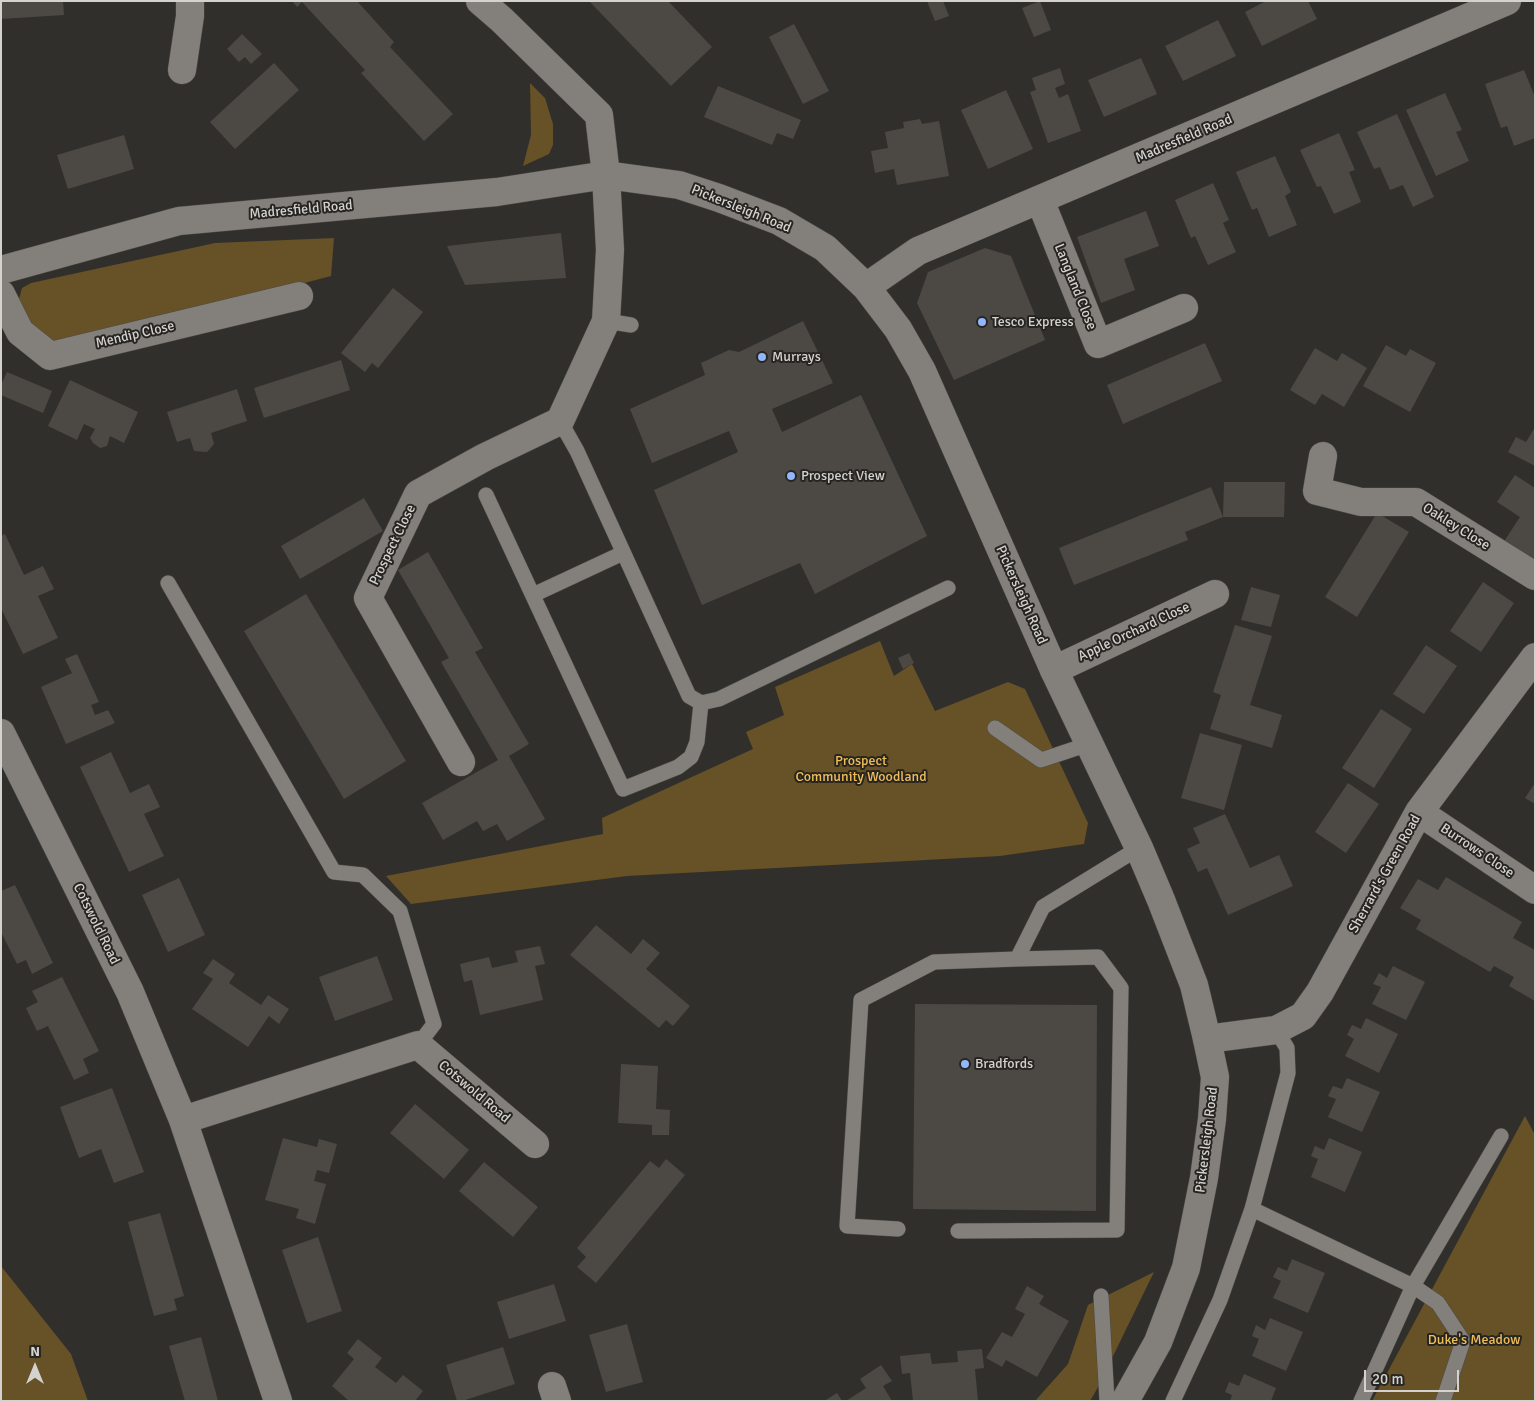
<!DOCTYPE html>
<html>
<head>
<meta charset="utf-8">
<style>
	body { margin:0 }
	#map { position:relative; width:1536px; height:1402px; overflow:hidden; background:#312f2b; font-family:Signika,sans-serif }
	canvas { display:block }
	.frame { position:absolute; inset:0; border:2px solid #d3d2cf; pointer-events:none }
	.north { position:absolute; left:10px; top:1342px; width:50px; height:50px; -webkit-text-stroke:4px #272521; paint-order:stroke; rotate:0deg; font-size:14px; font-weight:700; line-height:20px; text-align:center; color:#d3d2cf }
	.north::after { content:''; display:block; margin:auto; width:18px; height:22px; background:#d3d2cf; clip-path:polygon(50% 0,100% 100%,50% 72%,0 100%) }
	.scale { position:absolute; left:1364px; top:1370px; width:95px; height:22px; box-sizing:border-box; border:2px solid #d3d2cf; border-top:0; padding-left:6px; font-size:15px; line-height:18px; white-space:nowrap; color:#d3d2cf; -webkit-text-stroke:4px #272521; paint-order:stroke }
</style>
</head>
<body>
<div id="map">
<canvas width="1536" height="1402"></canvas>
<div class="frame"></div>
<div class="north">N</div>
<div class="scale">20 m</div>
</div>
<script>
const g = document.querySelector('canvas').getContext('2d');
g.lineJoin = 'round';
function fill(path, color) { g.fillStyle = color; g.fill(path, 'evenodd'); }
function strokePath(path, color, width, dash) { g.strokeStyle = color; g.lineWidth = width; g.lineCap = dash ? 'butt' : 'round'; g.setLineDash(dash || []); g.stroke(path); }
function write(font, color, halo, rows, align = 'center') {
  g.font = font + ' Signika,sans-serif'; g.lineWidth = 4; g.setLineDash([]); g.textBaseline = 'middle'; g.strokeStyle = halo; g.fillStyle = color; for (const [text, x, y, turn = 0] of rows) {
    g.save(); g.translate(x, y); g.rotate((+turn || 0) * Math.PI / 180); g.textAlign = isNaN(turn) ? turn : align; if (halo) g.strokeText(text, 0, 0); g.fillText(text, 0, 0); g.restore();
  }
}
fill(new Path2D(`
	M530 83 545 98 553 124V145L549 154 523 166 531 135Z
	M334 238 331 276 142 326 54 346 31 330 19 299 22 288 31 283 215 243Z
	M880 641 894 676 912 664 935 711 1008 682 1025 689 1088 823 1084 844 1000 856 627 876 411 904 386 876 603 834 602 818 753 749 746 732 784 715 775 687Z
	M1525 1116 1535 1135V1401H1372Z
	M1 1266 71 1354 88 1401H1Z
	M1154 1272 1097 1389 1090 1401H1035L1068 1364 1088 1305Z`), '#675126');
fill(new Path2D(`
	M1 1H63L64 15 1 19Z
	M292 1H357L394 42 390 47 453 114 424 141 361 73 365 70 302 2 297 7Z
	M589 1H668L712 47 671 86Z
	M927 1H943L949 16 935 21Z
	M1040 1 1051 30 1034 37 1022 8Z
	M1266 1H1308L1317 19 1262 46 1245 12Z
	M1218 20 1236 56 1183 81 1165 46Z
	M794 24 829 91 803 104 769 37Z
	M242 34 262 54 251 64 245 57 239 62 227 49Z
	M1141 58 1157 94 1104 117 1088 80Z
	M274 63 299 90 235 149 210 122Z
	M1060 68 1065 84 1055 88 1059 98 1068 94 1081 131 1048 143 1030 92 1036 90 1032 78Z
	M1524 70 1535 97V138L1514 146 1507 126 1501 128 1485 84Z
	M718 86 801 120 793 139 777 133 772 145 704 117Z
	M1006 90 1033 149 988 169 961 110Z
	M1445 93 1462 130 1456 132 1469 161 1436 176 1406 110Z
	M1397 114 1434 197 1413 207 1403 185 1390 190 1380 167 1374 169 1357 132Z
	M920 119 922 124 939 121 949 176 897 185 894 169 875 173 871 151 888 148 885 132 904 128 903 122Z
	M1339 133 1355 170 1349 172 1361 202 1334 214 1321 186 1317 187 1300 150Z
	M124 135 134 169 68 189 57 155Z
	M1275 156 1291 192 1285 196 1297 225 1269 237 1257 208 1252 210 1236 172Z
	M1213 183 1229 220 1223 223 1236 252 1208 265 1195 236 1191 238 1175 200Z
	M1146 211 1159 246 1124 259 1135 290 1101 303 1077 237Z
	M561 233 566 278 465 285 447 246Z
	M985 248 1011 256 1045 340 954 380 917 303 928 272Z
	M393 288 423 312 378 368 372 363 365 372 341 353Z
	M803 321 833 383 772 409 782 432 861 395 927 536 815 594 800 563 702 605 654 490 738 452 729 431 652 463 630 409 705 375 701 363 729 350 739 352Z
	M1205 343 1222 381 1123 424 1107 385Z
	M1386 345 1406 356 1410 349 1436 363 1410 412 1363 386Z
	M1315 348 1337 361 1342 353 1367 368 1344 407 1322 394 1315 405 1290 390Z
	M341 360 350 390 264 418 254 388Z
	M7 372 52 391 43 413 1 395V385Z
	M70 380 138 412 124 443 110 436 107 446 100 448 93 443 90 438 95 429 84 424 77 440 48 426Z
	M237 389 247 421 211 433 214 444 207 452 194 451 190 438 177 442 167 412Z
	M1535 427V466L1508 452 1516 437 1526 442Z
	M1515 475 1535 488V567L1501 546 1520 517 1497 502Z
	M1224 482H1285L1284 517H1223L1185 532 1188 540 1074 585 1059 548 1211 487 1223 517Z
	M364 498 383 531 300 579 281 546Z
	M1377 513 1409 532 1357 617 1325 597Z
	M5 534 24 575 43 566 54 589 38 596 58 638 23 654 1 608V536Z
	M428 552 483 648 475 652 529 744 509 756 545 819 507 841 497 824 483 831 477 821 443 840 422 803 498 760 441 662 449 658 398 570Z
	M1483 582 1514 603 1481 652 1450 631Z
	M1251 587 1280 595 1271 627 1241 620Z
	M306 594 406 761 344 799 244 631Z
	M1235 625 1272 636 1250 705 1282 715 1272 748 1210 729 1221 695 1213 692Z
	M1426 645 1457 666 1424 714 1393 694Z
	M909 653 914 663 903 669 898 658Z
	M77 654 99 702 91 705 95 715 108 710 115 723 66 744 41 687 72 673 65 659Z
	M1381 709 1412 729 1374 788 1342 768Z
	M1200 733 1242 745 1224 810 1181 798Z
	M111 752 130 793 149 784 160 807 144 814 164 856 129 872 80 767Z
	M1348 783 1379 804 1346 853 1315 832Z
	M1535 783V804L1525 798Z
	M1225 814 1250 868 1279 855 1293 886 1228 915 1207 868 1198 872 1187 849 1200 843 1193 828Z
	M1446 877 1522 922 1513 938 1535 950V1001L1509 986 1514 977 1494 966 1490 972 1416 929 1421 920 1400 908 1418 879 1438 890Z
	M179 878 205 935 168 952 142 895Z
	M15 885 53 963 32 974 26 960 17 964 1 932V891Z
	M596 925 631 954 643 939 660 953 646 969 690 1006 673 1026 666 1020 659 1028 570 955Z
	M540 946 545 964 535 966 543 1000 480 1015 472 980 464 982 460 964 489 957 492 968 518 962 515 951Z
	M377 956 393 1000 335 1021 319 977Z
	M213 959 235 974 229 983 261 1005 268 995 289 1009 279 1024 269 1016 248 1047 192 1009 213 979 203 973Z
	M1393 966 1425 982 1406 1020 1372 1004 1381 987 1373 984 1379 973 1387 978Z
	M62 977 99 1051 83 1059 89 1073 74 1080 48 1026 37 1031 26 1008 38 1002 32 991Z
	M915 1004 1097 1005 1096 1211 913 1209Z
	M1366 1018 1398 1034 1379 1073 1345 1056 1354 1039 1347 1035 1352 1025 1361 1029Z
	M621 1064 658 1066 656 1109 670 1110 669 1135H652V1125L618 1123Z
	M1347 1078 1380 1092 1362 1132 1328 1117 1336 1099 1328 1096 1333 1086 1342 1089Z
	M112 1088 144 1172 114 1183 101 1149 79 1158 60 1107Z
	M415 1104 469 1150 444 1179 390 1133Z
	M283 1138 317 1147 319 1139 337 1144 329 1173 317 1170 314 1181 326 1184 315 1224 296 1218 299 1209 265 1200Z
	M1329 1138 1362 1152 1345 1192 1311 1177 1318 1159 1311 1156 1315 1146 1324 1150Z
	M666 1159 685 1175 596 1283 577 1267 586 1257 577 1248 650 1161 659 1168Z
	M484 1162 538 1207 513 1237 459 1191Z
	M160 1213 184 1296 174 1299 177 1310 154 1316 128 1222Z
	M318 1237 342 1311 307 1323 282 1250Z
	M1292 1259 1325 1273 1308 1313 1273 1298 1281 1281 1273 1277 1278 1267 1287 1271Z
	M554 1284 566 1321 509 1339 497 1302Z
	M1027 1286 1044 1296 1039 1304 1069 1321 1037 1377 1006 1360 1002 1367 986 1358 1002 1332 1012 1337 1025 1314 1015 1309Z
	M1270 1318 1303 1332 1286 1371 1252 1356 1259 1339 1252 1336 1256 1325 1265 1330Z
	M627 1324 643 1382 606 1392 589 1335Z
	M201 1337 218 1401H185L169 1346Z
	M358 1339 382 1358 375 1367 396 1383 403 1375 423 1391 415 1401 403 1400 402 1401H349L332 1386 354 1359 347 1353Z
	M503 1347 515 1384 462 1401H457L446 1365Z
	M982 1349 984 1368 975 1369 978 1401H913L910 1373 902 1374 900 1356 930 1353 932 1364 958 1362 957 1351Z
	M881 1365 892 1381 883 1386 892 1401H846L866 1388 860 1379Z
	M1244 1374 1276 1388 1271 1401H1230L1232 1395 1225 1392 1229 1382 1239 1386Z
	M837 1393 842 1401H824Z`), '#4c4945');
const lane = new Path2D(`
	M606 321 631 325
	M560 421 577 451 689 696 701 703 719 699 948 588
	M486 495 623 789 678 767 691 757 697 742 701 703
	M168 583 334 872 363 875 400 911 434 1024 418 1045
	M533 595 623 553
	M995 728 1041 760 1089 744
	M1252 1209 1413 1286 1438 1303 1463 1341 1443 1401
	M898 1229 847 1226 861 1000 934 962 1017 959
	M958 1231 1117 1230 1121 988 1098 957 1017 959 1043 907 1139 848
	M1101 1296 1107 1401
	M1173 1401 1220 1300 1252 1209 1288 1073 1287 1048 1276 1030
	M1361 1401 1413 1286 1501 1136`);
const street = new Path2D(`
	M182 70 190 16V1
	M1040 200 1098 344 1184 308
	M1 294 20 332 50 356 299 296
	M1323 456 1317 491 1361 502H1416L1535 576
	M1054 670 1215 594
	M1 733 130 992 183 1120 278 1401
	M461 762 368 598 418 494 485 457 560 421 606 321 610 250 606 175
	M1419 812 1535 890
	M1207 1039 1276 1030 1303 1016 1320 992 1419 812 1535 657
	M183 1120 418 1045 535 1144
	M552 1386 557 1401`);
const secondary = new Path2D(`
	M480 1 502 20 599 115 606 175
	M1 270 179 221 497 192 606 175 679 185 719 198 779 221 825 248 866 287 898 329 922 371 1054 670 1139 848 1161 900 1194 985 1207 1039 1215 1077 1212 1119 1204 1178 1186 1268 1158 1342 1125 1401
	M866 287 918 251 1507 1`);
strokePath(lane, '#4d4b48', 16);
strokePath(street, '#4d4b48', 29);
strokePath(secondary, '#4d4b48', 29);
strokePath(lane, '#83807b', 15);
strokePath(street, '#83807b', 28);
strokePath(secondary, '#83807b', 28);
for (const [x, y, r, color] of [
	[982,322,5,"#92b7fd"],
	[762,357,5,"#92b7fd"],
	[791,476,5,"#92b7fd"],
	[965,1064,5,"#92b7fd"]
]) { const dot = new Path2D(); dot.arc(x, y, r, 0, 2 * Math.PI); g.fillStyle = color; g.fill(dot); strokePath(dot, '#272521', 2); }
write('14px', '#d3d2cf', '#272521', [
	["Madresfield Road",1184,139,-23],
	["Pickersleigh Road",741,209,22],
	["Madresfield Road",301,210,-5],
	["Langland Close",1075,287,68],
	["Mendip Close",135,335,-13],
	["Oakley Close",1456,527,32],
	["Prospect Close",393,545,-64],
	["Pickersleigh Road",1021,595,66],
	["Apple Orchard Close",1134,632,-25],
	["Burrows Close",1477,851,34],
	["Sherrard's Green Road",1385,874,-61],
	["Cotswold Road",96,924,64],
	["Cotswold Road",474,1092,40],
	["Pickersleigh Road",1207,1140,-83]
]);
write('14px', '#d3d2cf', '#272521', [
	["Tesco Express",992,322],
	["Murrays",772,357],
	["Prospect View",801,476],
	["Bradfords",975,1064]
], 'left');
write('14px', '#f0be58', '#272521', [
	["Prospect",861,761],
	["Community Woodland",861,777],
	["Duke's Meadow",1474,1340]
]);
</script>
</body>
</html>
